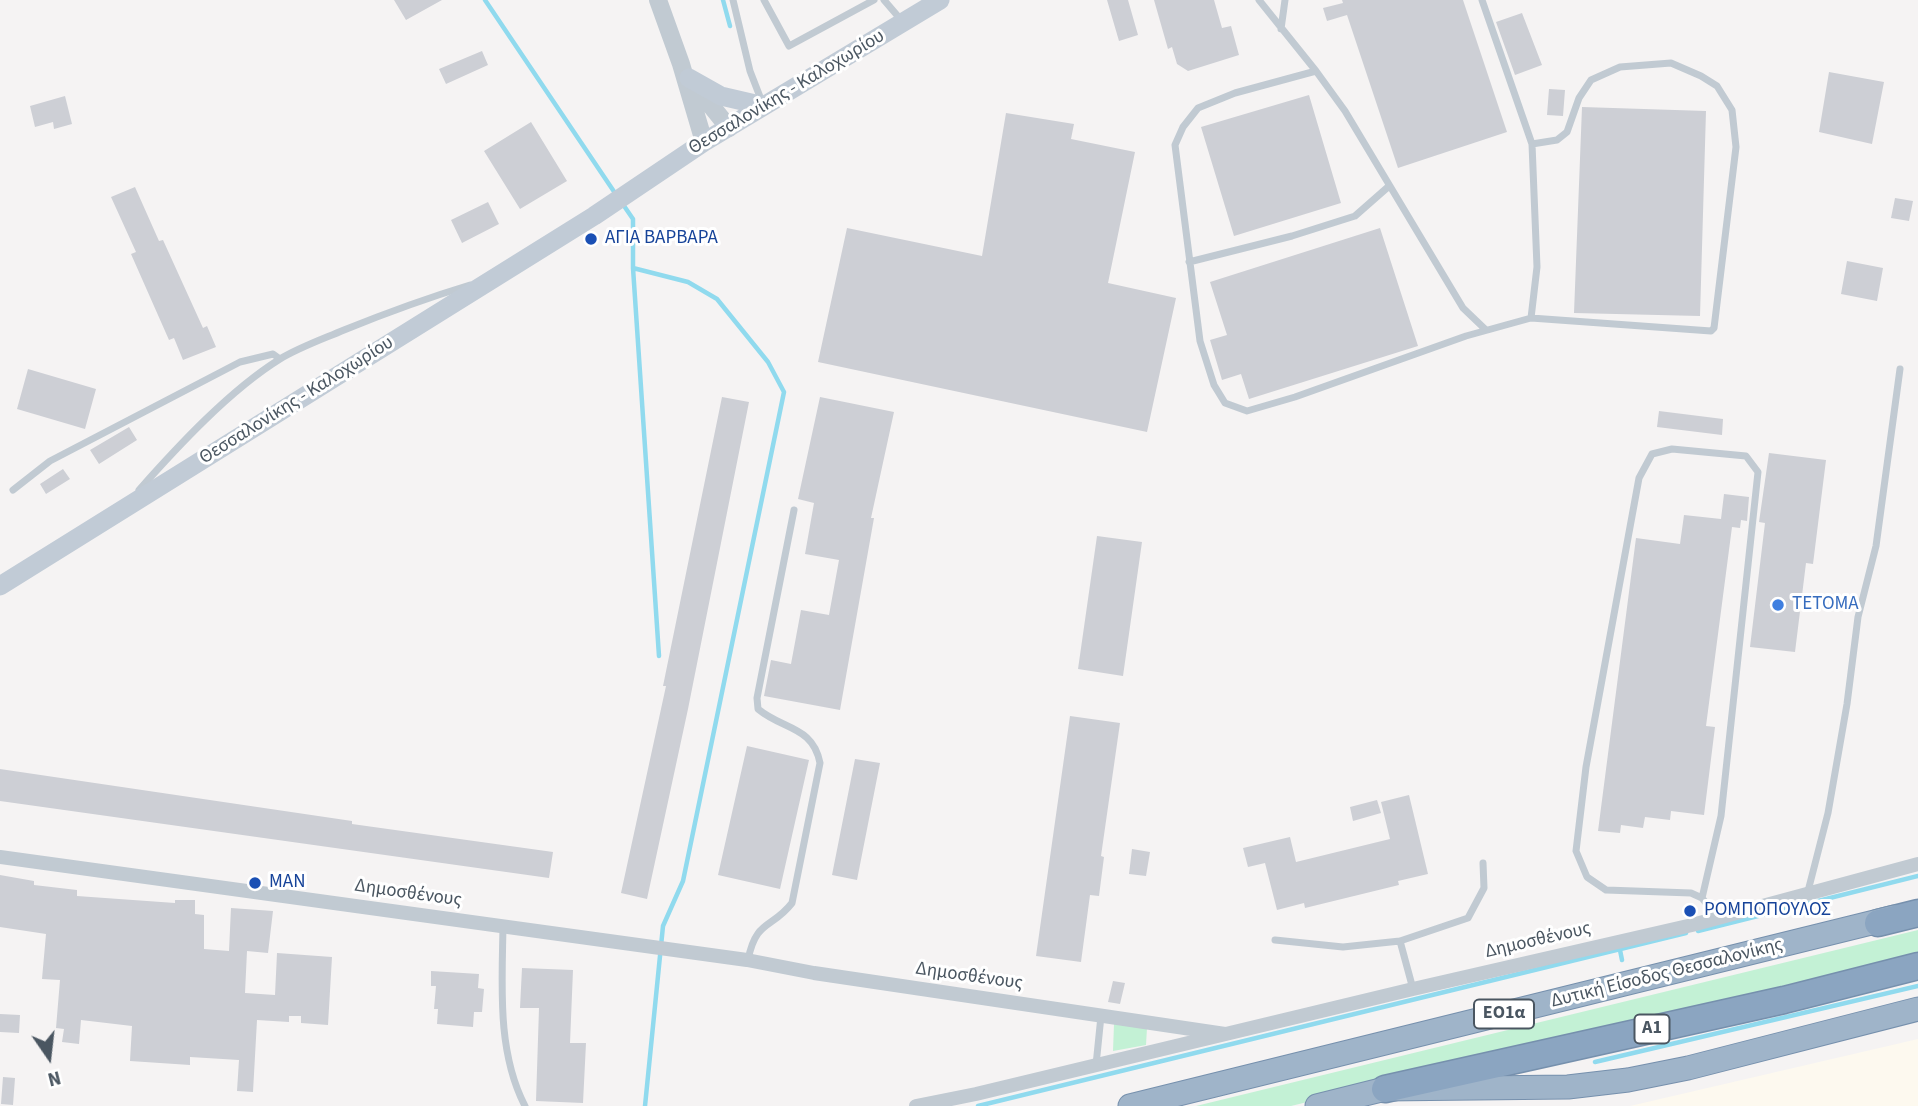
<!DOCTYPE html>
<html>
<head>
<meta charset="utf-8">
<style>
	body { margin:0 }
	#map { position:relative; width:1918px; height:1106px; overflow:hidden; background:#f5f3f3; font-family:"Source Sans 3",sans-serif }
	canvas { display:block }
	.north { position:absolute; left:14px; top:1022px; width:70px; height:70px; -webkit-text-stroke:5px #fff; paint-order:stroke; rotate:166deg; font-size:19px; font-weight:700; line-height:28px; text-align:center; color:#4a5661 }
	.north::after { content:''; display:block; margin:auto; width:24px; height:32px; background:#4a5661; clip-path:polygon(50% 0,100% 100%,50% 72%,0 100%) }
</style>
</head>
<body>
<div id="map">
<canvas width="1918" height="1106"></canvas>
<div class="north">N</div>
</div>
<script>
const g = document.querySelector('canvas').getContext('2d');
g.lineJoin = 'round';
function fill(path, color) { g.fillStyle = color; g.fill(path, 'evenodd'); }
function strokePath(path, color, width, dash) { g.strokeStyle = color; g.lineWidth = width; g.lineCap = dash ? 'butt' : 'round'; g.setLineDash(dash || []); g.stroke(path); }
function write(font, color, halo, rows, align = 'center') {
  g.font = font + ' "Source Sans 3",sans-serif'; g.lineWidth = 6; g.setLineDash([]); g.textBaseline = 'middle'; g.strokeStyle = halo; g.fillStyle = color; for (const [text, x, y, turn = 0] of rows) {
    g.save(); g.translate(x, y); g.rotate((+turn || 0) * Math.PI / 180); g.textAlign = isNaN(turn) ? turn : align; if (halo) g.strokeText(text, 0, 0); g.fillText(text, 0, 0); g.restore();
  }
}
fill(new Path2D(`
	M1918 1039V1106H1630Z`), '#fdf9ef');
fill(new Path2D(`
	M1918 930V953L1291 1106H1196Z
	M1114 1024 1147 1028 1146 1045 1113 1051Z`), '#c3f1d5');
strokePath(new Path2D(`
	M485 0 617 196
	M723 0 730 26
	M622 203 633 219V268L688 282 717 299 768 362 784 392 683 881 663 926 645 1106
	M633 268 659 656
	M1698 931 1918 876
	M1620 950 1622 960
	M1595 1062 1918 986
	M978 1106 1686 933`), '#90daee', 4.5);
fill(new Path2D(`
	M394 0H442L406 20Z
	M1107 0H1128L1138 35 1119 41Z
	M1154 0H1214L1222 28 1231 26 1239 55 1188 71 1177 64 1172 47 1168 49Z
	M1342 0H1463L1507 132 1398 168 1347 15 1327 21 1323 8 1343 3Z
	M1522 13 1542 65 1515 75 1496 22Z
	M482 51 488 65 446 84 439 69Z
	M1829 72 1884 82 1872 144 1819 132Z
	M1549 89 1565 90 1563 116 1547 115Z
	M1309 95 1341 203 1234 236 1201 127Z
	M65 96 72 124 54 129 53 122 35 127 30 106Z
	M1582 107 1706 111 1700 316 1574 313Z
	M1006 113 1074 124 1071 139 1135 152 1108 283 1176 298 1147 432 818 362 847 228 982 256Z
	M531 122 567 181 520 209 484 151Z
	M135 187 159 241 163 240 203 328 207 326 216 347 183 360 174 338 169 340 131 254 136 252 111 197Z
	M1895 198 1913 201 1909 221 1891 218Z
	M488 202 499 224 462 243 451 220Z
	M1380 228 1418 346 1249 399 1241 374 1222 380 1210 340 1227 335 1210 282Z
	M1847 261 1883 268 1877 301 1841 294Z
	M28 369 96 389 85 429 17 409Z
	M722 397 749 402 688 709 647 899 621 893 666 686H663Z
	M820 397 894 412 871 518H874L840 710 764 696 771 660 791 664 801 610 829 615 839 560 805 554 814 503 798 499Z
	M1659 411 1723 419 1722 435 1657 427Z
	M129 427 137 440 99 464 90 450Z
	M1769 453 1826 460 1813 564 1806 563 1795 652 1750 647 1765 523 1759 522Z
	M63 469 70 479 46 494 40 484Z
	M1724 494 1749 497 1747 521 1741 520 1740 528 1732 527 1706 726 1715 727 1704 815 1671 811 1670 820 1645 817 1643 828 1621 825 1620 833 1598 831 1636 538 1680 544 1684 515 1721 519Z
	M1097 536 1142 542 1123 676 1078 669Z
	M1070 716 1120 723 1101 856 1104 857 1099 896 1090 895 1081 962 1036 956Z
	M747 746 809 760 780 889 718 875Z
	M855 759 880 763 857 880 832 875Z
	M0 769 352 821V824L553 852 549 878 0 801Z
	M1409 795 1428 874 1398 881 1399 885 1305 908 1304 903 1277 910 1265 863 1248 867 1243 848 1290 837 1296 862 1390 839 1381 802Z
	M1377 800 1381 813 1353 821 1350 807Z
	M1132 849 1150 852 1146 876 1129 874Z
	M0 875 34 881V885L77 890V896L175 903V900H195V914L204 915V949L229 951 231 908 273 911 268 953 247 951 245 993 275 995 277 953 332 957 328 1025 301 1023V1016H289V1022L257 1020 253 1092 237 1091 239 1060 190 1057V1065L130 1061 132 1026 81 1020 79 1044 62 1042 64 1029 56 1028 60 980 42 979 46 934 0 927Z
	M522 968 573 970 570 1043H586L583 1103 536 1101 539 1008H520Z
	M431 971 479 974 478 988 484 989 482 1012H474L473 1027 437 1024 438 1009H434L436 986H431Z
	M1113 981 1125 983 1120 1004 1108 1002Z
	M0 1014 20 1015 19 1033 0 1032Z
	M3 1077 15 1078 13 1105 1 1104Z`), '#cdcfd5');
const trunk = new Path2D(`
	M1130 1106 1895 917
	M1317 1106 1385 1089 1568 1087 1628 1080 1688 1068 1918 1009`);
const motorway = new Path2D(`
	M1878 923 1918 913
	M1385 1089 1784 1000 1918 966`);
strokePath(trunk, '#7690ad', 25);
strokePath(motorway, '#7690ad', 29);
strokePath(new Path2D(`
	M733 0 750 71 762 102
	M764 0 789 46 874 0
	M884 0 902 21
	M1259 0 1316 71 1345 111 1463 308 1486 330
	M1482 0 1532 144 1537 267 1531 318
	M1281 29 1285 0
	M1316 71 1235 93 1198 108 1183 127 1175 145 1200 341 1214 385 1225 403 1247 411 1295 397 1466 336 1531 318 1711 331 1714 328 1736 147 1732 110 1717 86 1701 76 1671 63 1620 67 1591 80 1579 98 1567 132 1557 140 1532 144
	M1189 262 1292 236 1355 216 1388 187
	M13 490 50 461 240 362 273 354 280 359
	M139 490C178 446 230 390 280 359 300 347 323 339 344 330 386 313 427 298 470 285
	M1807 895 1828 813 1847 704 1858 617 1876 546 1900 369
	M1702 898 1721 816 1758 472 1746 456 1672 449 1652 454 1639 478 1586 767 1576 851 1587 877 1606 890 1691 893 1702 898 1718 918
	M503 927C502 986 497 1052 525 1106
	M1275 940 1343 947 1400 941 1468 918 1484 888 1483 863
	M1400 941 1413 989
	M748 960C756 919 772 929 792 903L820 763C813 726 783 730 758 709L757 698 794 510
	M1096 1065 1101 1016`), '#c1cad2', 7);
strokePath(new Path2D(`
	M0 857 747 960 814 973 1225 1034
	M916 1106 976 1094 1413 989 1692 925 1918 864`), '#c1cad2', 14);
strokePath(new Path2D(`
	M658 0 681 64 704 142
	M692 82 729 128`), '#c1cad2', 18);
strokePath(new Path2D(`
	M689 78 721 96 764 106
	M0 586 594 216 704 142 940 0`), '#c1cbd6', 19);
strokePath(trunk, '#9fb4c9', 23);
strokePath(motorway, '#8ba5c1', 26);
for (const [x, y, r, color] of [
	[591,239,7,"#1a4fb4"],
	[1778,605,7,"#3f7fe0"],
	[255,883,7,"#1a4fb4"],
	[1690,911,7,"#1a4fb4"]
]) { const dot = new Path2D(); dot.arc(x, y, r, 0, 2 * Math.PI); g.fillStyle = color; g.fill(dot); strokePath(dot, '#fff', 2.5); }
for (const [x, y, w] of [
	[1504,1014,60],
	[1652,1029,35]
]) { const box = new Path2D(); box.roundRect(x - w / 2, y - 14.5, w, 29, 5); g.fillStyle = '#fff'; g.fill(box); strokePath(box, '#4a5661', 2); }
write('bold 18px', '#4a5661', null, [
	["ΕΟ1α",1504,1014],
	["Α1",1652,1029]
]);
write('19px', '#4a5661', '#fff', [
	["Θεσσαλονίκης - Καλοχωρίου",787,93,-31],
	["Θεσσαλονίκης - Καλοχωρίου",297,401,-32],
	["Δημοσθένους",408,894,8],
	["Δημοσθένους",1538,941,-13],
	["Δυτική Είσοδος Θεσσαλονίκης",1667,974,-14],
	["Δημοσθένους",969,977,8]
]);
write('19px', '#164399', '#fff', [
	["ΑΓΙΑ ΒΑΡΒΑΡΑ",605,239],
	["ΜΑΝ",269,883],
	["ΡΟΜΠΟΠΟΥΛΟΣ",1704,911]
], 'left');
write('19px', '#366cbe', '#fff', [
	["TETOMA",1792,605]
], 'left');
</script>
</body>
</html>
